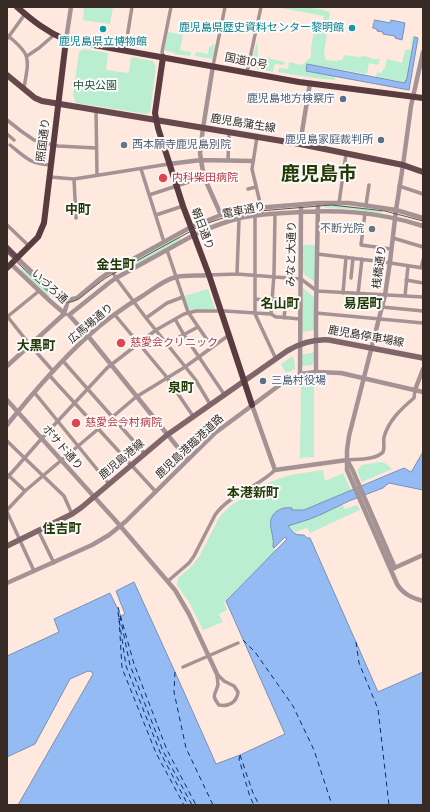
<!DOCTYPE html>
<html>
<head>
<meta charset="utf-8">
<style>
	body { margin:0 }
	#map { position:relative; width:430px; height:812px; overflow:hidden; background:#ffe8dd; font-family:Poppins,sans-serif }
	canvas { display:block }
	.frame { position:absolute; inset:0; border:8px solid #382a24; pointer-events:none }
</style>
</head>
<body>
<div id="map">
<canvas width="430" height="812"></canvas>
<div class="frame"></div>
</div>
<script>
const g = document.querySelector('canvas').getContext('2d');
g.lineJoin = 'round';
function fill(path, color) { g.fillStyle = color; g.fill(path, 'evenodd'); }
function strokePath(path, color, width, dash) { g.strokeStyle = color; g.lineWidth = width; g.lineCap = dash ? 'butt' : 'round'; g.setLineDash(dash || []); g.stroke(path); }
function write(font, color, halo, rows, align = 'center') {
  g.font = font + ' Poppins,"Noto Sans JP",sans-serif'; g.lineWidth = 4; g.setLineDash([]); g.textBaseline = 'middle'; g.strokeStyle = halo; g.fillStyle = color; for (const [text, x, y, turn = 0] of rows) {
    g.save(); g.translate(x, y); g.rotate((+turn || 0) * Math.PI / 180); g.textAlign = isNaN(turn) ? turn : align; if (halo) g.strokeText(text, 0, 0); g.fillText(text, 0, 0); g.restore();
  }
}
fill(new Path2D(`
	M84 7H113L110 24 83 20Z
	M276 7C295 7 312 6 330 12L324 54 326 60 335 61 342 60 345 55 358 57 365 56 373 59H380L378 65 369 63 367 74 307 64 305 71 335 77V80L314 78 278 72 279 68 288 69 289 62 302 65 311 57C311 51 312 30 318 27 319 27 320 27 321 27L324 16Z
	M168 32 183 35 180 50 191 52 190 56 175 54V53L164 50Z
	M412 36H415L406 81 405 82 376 77 377 72 381 73 385 67 387 59 402 63 405 50 411 49Z
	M212 44 215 45 212 59 195 56 196 52 208 54 209 47H211Z
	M256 44H257L258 50 256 67 262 68 263 59 266 60 267 58 269 57 270 59 285 62 284 65 276 64 274 65 273 72 251 67Z
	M83 49 108 53 106 70 129 73 131 57 153 61 156 66 150 112 147 114 76 103 73 95 79 52Z
	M325 205 350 206 382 211V214L350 209 325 208Z
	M179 236 181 240 122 272 120 269Z
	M303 245H316L315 282 303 273Z
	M23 267 52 294 49 297 21 270Z
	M303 288 315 298 314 330 302 332Z
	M208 289 215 309 190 310H189L184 296Z
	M315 352 313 365 303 366H302V355Z
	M291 357 294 358 295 369 286 373 281 364Z
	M314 380V457L300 458 301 382Z
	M380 462 385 463 392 469 362 482 357 470 362 465Z
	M323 470 325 481 343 473 351 490 304 510H292V509L276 512C265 525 275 532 273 547L276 550 224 602 227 610 219 614 223 622 203 630 189 602 177 585 178 578 189 569 199 557 218 520 222 514 230 506 260 487 275 480 290 475Z
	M342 504 345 509 357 505 360 510 310 533 307 528 298 531 292 532 288 526 310 519Z`), '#baeed0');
const water = new Path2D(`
	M375 20 390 23 391 20 405 23 402 40 395 38V36L383 34V32L377 31V29L373 28Z
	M415 37 418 38 409 90 306 71 307 64 405 83V81H406Z
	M423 452V490L389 483 383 488 349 501 322 514 310 519 288 526C294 534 295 535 304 535L307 538H310L378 692 423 672V805H18L93 674 92 672 88 671 70 679 35 744 7 757V656L59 632 54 619 110 593 121 616 125 614 116 591 134 582 175 672 216 764 240 755 285 734 226 601 287 539 285 537 274 548 273 547C274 539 272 535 271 528 268 514 280 506 292 508V510H304L404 468 411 472Z`);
fill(water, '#95bbf4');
strokePath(water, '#7990b6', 1);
strokePath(new Path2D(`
	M118 607 134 664 167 750 196 805
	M118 612 126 666 160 752 188 805
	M120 616 130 665 163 751 192 805
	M119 618 122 668 156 753 184 805
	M243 640 255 652 293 706 314 750 332 805
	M356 642 359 663 378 709 389 805
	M175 672 174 692 186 748 213 805
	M240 755 253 793 259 805
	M240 756 239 759 250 797 254 805`), '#023071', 1, [5, 4]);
strokePath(new Path2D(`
	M7 35C32 55 29 58 24 88
	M7 39 25 14
	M125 50 132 7
	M27 56 39 48 54 35
	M163 57 162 52 171 7
	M213 66 225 7
	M247 72 261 7
	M96 110 97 175
	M7 120 21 131 34 140 58 146 96 148
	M7 134 14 140
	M257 137 252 169 261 207 262 215
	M10 145C26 158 30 164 51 165
	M228 160 229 132
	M141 169 164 242
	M50 177 74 179 169 164
	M74 179 76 218
	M399 186 423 194
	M248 189 256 187
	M149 195 204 177
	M339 203 346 154
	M366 205 369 185
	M365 213 361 245 391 249
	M156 215 183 206
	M255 216V314L276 359
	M7 225 29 246
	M393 238 423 247
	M167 250 188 312 212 347
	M317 254 384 262 423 268
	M421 268 423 260
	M112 271 116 278 146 318 183 364 195 379 210 404
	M237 274 239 219
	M209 275 237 274 301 279 317 291 423 297
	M351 278 353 258
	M406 280 423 283
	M343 293 346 257
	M358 294 362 259
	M405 296 408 266
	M255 299 272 301
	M272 299 300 301
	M382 307 423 311
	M316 313 423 323
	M271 314 274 274 275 214
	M115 315 165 375 193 416
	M7 316 30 345 53 371
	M7 317 39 291
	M146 318 167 303 183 297
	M284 318 286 300
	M175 319 184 335 224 394
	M166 344 198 327
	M63 361 145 454
	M49 375 156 492
	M34 392 109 484
	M7 441 64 496 72 514
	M347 460C356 459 376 460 383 452 385 448 383 442 384 437 389 420 401 409 414 398L415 390
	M7 474 25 491
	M7 478 43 437 107 368 156 330 184 314 196 311H225L271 314 276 317H279L300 319
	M7 510 25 491 136 397 185 367 229 335
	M7 512 34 571
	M38 530 54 563
	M168 581 189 563 194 556 215 515C230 494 257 488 275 470
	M183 667 238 643
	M217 674 224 681 234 686 238 692C237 702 229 707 219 705 211 695 215 695 218 685 218 682 217 678 217 674Z`), '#a49294', 3.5);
strokePath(new Path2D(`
	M66 40 71 7
	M423 52 411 106 403 165 396 210 390 262 385 295 349 436 347 450V470L397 584C403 594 412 598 423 601
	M213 66 203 128 200 153 201 160 204 177 221 215
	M300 144 310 83
	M169 164 201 160 253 161
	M17 258 56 295 60 298 68 300 77 298 101 278 108 273 191 227 221 215 244 209 318 203H349L396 210 423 218
	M11 264 50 301 65 314
	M69 315 109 283 116 278 194 235C209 228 224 222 240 218 254 215 270 214 285 213 333 209 377 211 423 226
	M69 315 88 336 188 460
	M7 366 64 314 68 300
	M316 372V313L318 203
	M300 374 301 205
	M415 390 423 369
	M7 400 116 521 175 590 189 614 217 674
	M252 405 275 470 347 460
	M7 425C32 394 58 363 87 337 104 321 124 307 144 295 153 289 164 280 176 277 185 275 199 276 209 275
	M347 460 352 469 395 568
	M392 569 423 555
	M7 583 92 545 109 535 125 522 215 433 281 384 300 374 316 372 341 373 423 392`), '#a49294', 4.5);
strokePath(new Path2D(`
	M7 546 72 514 82 507 167 435 287 351C299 344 314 339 329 340L423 358`), '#80666a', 5.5);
strokePath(new Path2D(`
	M7 75 35 98 42 101 300 144 403 165 423 172
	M7 248 17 258`), '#66484d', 6);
strokePath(new Path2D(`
	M17 7C33 21 47 32 66 40L299 82 423 98
	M163 57 155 113 158 128 183 206 209 275 252 405
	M7 268 38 237 44 223 66 40`), '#5a3b40', 6);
strokePath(new Path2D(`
	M7 253 54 297C69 308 78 300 90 290 97 285 103 279 111 275L202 225 235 214 247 212 331 205 385 211 423 221`), '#62524b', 1);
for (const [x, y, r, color] of [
	[352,28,4,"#0f9aa8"],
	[103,29,4,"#0f9aa8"],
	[343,99,4,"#5c6f8a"],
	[381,140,4,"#5c6f8a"],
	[124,145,4,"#6b7280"],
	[163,178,5,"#e0444e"],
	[372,229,4,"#6b7280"],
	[121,343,5,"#e0444e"],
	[263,381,4,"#5c6f8a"],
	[76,423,5,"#e0444e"]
]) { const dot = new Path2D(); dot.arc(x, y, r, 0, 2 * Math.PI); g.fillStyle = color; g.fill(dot); strokePath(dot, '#fafafa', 1.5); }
write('11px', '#0d838f', '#fafafa', [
	["鹿児島県歴史資料センター黎明館",344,28],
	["鹿児島県立博物館",103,42,"center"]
], 'right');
write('11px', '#382a24', '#fafafa', [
	["国道10号",246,62,11],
	["鹿児島蒲生線",243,124,9],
	["照国通り",44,140,-83],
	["電車通り",244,211,-11],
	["朝日通り",202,229,69],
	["みなと大通り",292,254,-89],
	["桟橋通り",380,267,-82],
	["いづろ通",49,287,43],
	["広馬場通り",91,324,-40],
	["鹿児島停車場線",366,337,10],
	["鹿児島港臨港道路",190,447,-43],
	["ボサド通り",62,448,49],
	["鹿児島港線",122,460,-40]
]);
write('11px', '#1f553b', '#fafafa', [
	["中央公園",95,86]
]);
write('11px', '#4e5e75', '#fafafa', [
	["鹿児島地方検察庁",335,99],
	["鹿児島家庭裁判所",373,140],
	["三島村役場",271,381,"left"]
], 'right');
write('11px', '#5b616d', '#fafafa', [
	["西本願寺鹿児島別院",132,145],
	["不断光院",364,229,"right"]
], 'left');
write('11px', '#be3a42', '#fafafa', [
	["内科柴田病院",172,178],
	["慈愛会クリニック",130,343],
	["慈愛会今村病院",85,423]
], 'left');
write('bold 13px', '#243a06', '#fafafa', [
	["中町",78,211],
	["金生町",116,266],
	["名山町",280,305],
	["易居町",363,305],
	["大黒町",36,347],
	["泉町",181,389],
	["本港新町",253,494],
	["住吉町",62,530]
]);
write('bold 19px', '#243a06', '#fafafa', [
	["鹿児島市",319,175]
]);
</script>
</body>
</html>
